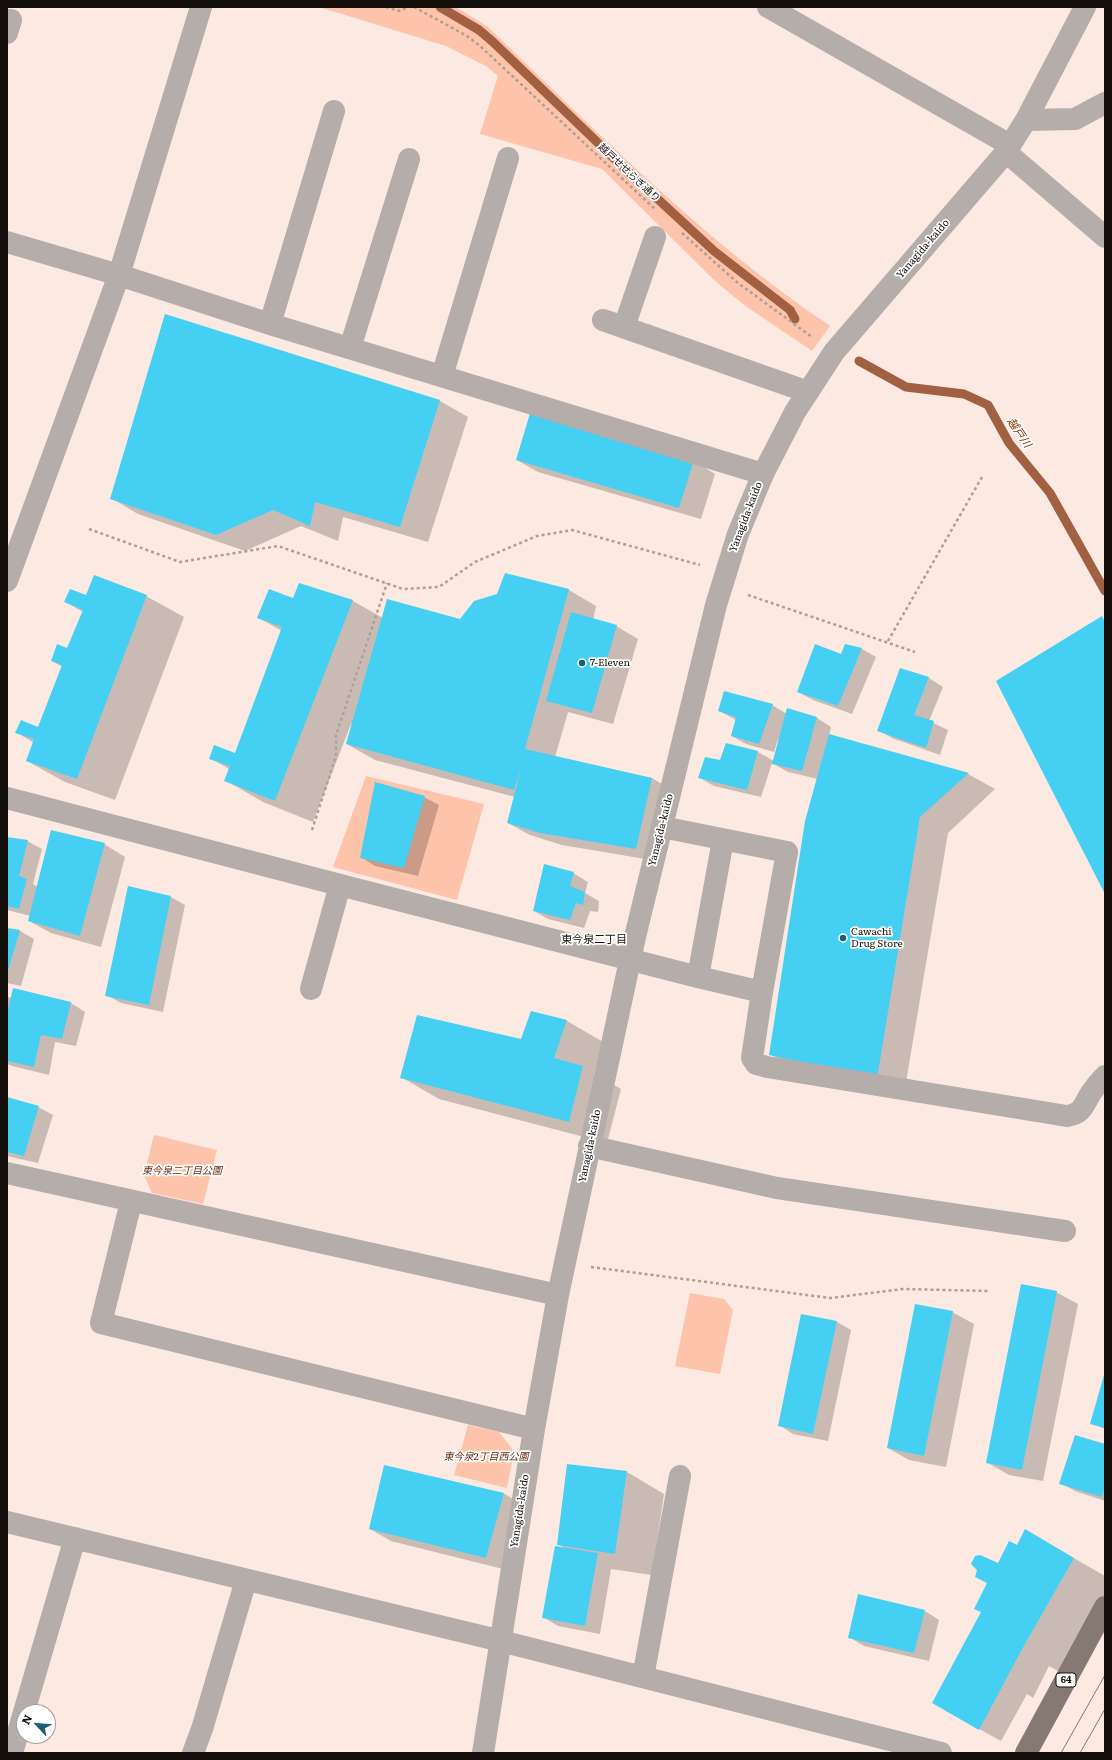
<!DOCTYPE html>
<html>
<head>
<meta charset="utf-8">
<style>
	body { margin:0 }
	#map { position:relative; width:1112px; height:1760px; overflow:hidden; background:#fce9e1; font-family:Literata,serif }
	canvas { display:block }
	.frame { position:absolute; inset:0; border:8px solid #150f0c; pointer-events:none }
	.north { position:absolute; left:16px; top:1704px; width:40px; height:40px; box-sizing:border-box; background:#fff; border:1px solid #a19f9e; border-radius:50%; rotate:296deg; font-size:11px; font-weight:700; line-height:16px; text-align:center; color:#150f0c }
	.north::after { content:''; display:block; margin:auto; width:14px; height:18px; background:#1c6173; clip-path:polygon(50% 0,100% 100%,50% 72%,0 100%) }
</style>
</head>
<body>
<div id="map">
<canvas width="1112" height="1760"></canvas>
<div class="frame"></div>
<div class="north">N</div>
</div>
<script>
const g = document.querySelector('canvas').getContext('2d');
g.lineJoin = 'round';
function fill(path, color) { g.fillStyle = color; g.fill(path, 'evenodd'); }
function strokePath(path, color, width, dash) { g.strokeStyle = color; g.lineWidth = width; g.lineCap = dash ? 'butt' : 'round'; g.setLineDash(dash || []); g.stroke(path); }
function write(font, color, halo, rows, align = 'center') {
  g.font = font + ' Literata,"Noto Sans JP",serif'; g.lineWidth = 3.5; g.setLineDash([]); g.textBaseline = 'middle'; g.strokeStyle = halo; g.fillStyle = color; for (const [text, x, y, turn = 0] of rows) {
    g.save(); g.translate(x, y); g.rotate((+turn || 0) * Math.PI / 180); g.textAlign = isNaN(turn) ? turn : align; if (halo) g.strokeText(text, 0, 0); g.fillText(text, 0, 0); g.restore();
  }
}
fill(new Path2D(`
	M319 7H456L488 27C597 132 704 241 830 326L812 351 744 305 714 280 602 169 480 134 498 76 486 66 446 46Z
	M366 776 484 804 457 900 333 867Z
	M154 1135 217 1150 203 1204 152 1193 144 1175Z
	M690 1293 724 1299 733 1310 720 1374 675 1366Z
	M468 1425 499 1432 514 1451 507 1488 454 1475Z`), '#fdc3ab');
fill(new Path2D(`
	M165 315 440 401 468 417 428 542 343 517 338 541 301 526 245 551 138 514 111 498Z
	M517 460 694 461 715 474 701 519 538 472Z
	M505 574 569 590 596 606 593 620 616 626 638 639 613 724 568 712 555 757 652 778 673 791 657 861 562 845 530 835 508 823 515 797 375 760 347 744 353 725 351 724 313 822 263 802 225 780 229 769 210 758 235 754 282 631 259 618 293 599 353 601 383 618 460 620 498 595Z
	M146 596 184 617 115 800 65 782 27 761 34 743 16 732 38 728 63 667 52 661 68 649 83 612 66 602 86 597Z
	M862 649 876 657 852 714 813 700 798 692 841 656Z
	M900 669 929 678 943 687 929 721 948 730 940 755 892 738 878 730Z
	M772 705 787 714 788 710 817 718 831 727 829 735 968 774 995 789 948 833 904 1094 797 1070 770 1054 818 779 788 772 772 763 761 797 714 786 700 778 720 761 726 744 758 752 774 761 780 740 778 739 774 752 746 744 732 736 736 720 719 711Z
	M424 797 439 805 418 876 375 866 361 857Z
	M7 838 27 841 42 849 33 884 38 887 104 844 125 857 101 947 51 933 29 921 31 916 7 910Z
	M573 873 588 882 585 893 599 901 598 912 590 911 584 928 548 919 534 911Z
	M171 897 185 905 163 1012 121 1003 106 995Z
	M7 929 20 931 34 939 21 986 7 983Z
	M7 996 12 999 71 1003 85 1012 76 1046 55 1042 49 1075 12 1066 7 1064Z
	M532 1012 567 1021 605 1043 594 1073 621 1089 607 1143 439 1099 401 1077 522 1040Z
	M7 1098 38 1107 53 1115 38 1163 7 1156Z
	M1056 1292 1078 1304 1043 1481 1009 1475 988 1463Z
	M952 1312 974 1324 946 1467 909 1460 888 1448Z
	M802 1315 837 1322 851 1330 828 1441 793 1434 779 1425Z
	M1105 1377V1429L1091 1423Z
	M1105 1445V1501L1075 1491 1061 1483Z
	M627 1472 664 1494 652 1575 611 1569 600 1634 558 1626 543 1617 564 1548 558 1544Z
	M503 1493 525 1506 507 1570 391 1541 370 1529Z
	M1025 1530 1105 1576V1629L1076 1681 1049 1666 1033 1698 1027 1694 1001 1741 954 1715 982 1612 998 1565 1018 1546Z
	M925 1611 939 1620 929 1661 864 1646 849 1637Z`), '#0003');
strokePath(new Path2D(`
	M440 7 479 30 492 41 622 166 714 251 790 310 795 319
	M859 361 906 387 964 394 988 405 1009 443 1050 493 1105 591`), '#a26043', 9);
fill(new Path2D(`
	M165 314 440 400 400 527 315 502 310 526 273 510 216 535 110 499Z
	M531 410 694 460 679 508 516 460Z
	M505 573 569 589 525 749 652 778 636 849 540 833 507 823 521 769 514 790 346 744 387 599 460 619 474 601 497 594Z
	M94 575 147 595 77 779 26 761 34 739 15 733 21 720 38 727 62 665 51 661 57 644 67 648 83 610 64 602 70 589 86 595Z
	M299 583 353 600 275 801 224 781 230 766 209 759 214 745 235 753 282 627 257 618 269 589 293 598Z
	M571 612 617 625 592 713 546 701Z
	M1102 616 1105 622V894L996 681Z
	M815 644 841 654 845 644 862 648 838 706 797 692Z
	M900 668 929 677 914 715 934 721 926 748 877 731Z
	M724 691 773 704 759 744 731 736 736 717 718 711Z
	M787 708 817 717 802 771 772 764Z
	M829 734 969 773 920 817 877 1079 769 1055 805 821Z
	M726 743 758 751 747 790 698 778 705 757 720 760Z
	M375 782 425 796 404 868 360 858Z
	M51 830 105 843 80 936 28 921Z
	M7 837 28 840 19 876 27 879 19 909 7 906Z
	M544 864 574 872 570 886 585 892 583 905 576 903 570 920 533 911Z
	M128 886 171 896 149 1005 105 996Z
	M7 928 20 930 7 974Z
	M13 988 71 1002 62 1039 41 1035 34 1067 7 1061V1014Z
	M531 1011 567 1020 554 1058 583 1066 569 1122 400 1078 417 1015 521 1039Z
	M7 1097 39 1106 24 1156 7 1152Z
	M1021 1284 1057 1291 1022 1470 986 1463Z
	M915 1304 953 1311 924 1456 887 1448Z
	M801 1314 837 1321 813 1434 778 1426Z
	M1104 1375 1105 1376V1428L1090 1424Z
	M1075 1435 1105 1444V1486L1102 1497 1059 1484Z
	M567 1464 627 1471 615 1554 557 1545Z
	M384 1465 504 1493 486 1558 369 1529Z
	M1025 1529 1074 1558 1021 1651 979 1730 932 1703 981 1612 974 1609 987 1583 975 1577 977 1570 971 1564 975 1556 980 1555 998 1563 1009 1541 1017 1545Z
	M555 1546 598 1553 585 1626 542 1618Z
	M858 1594 925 1610 914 1653 848 1638Z`), '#45cff3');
strokePath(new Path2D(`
	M386 7 399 11 408 7
	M414 7 467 36 479 45 656 210
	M682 233 738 283 812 337
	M89 529 180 562 278 546 403 589 439 587 475 562 537 536 572 530 700 565
	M748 595 915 652
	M888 641 982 477
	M312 830 336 756V735L387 583
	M591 1267 830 1298 903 1289 989 1291`), '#ad9e98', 2.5, [3, 3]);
strokePath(new Path2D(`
	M768 7 1010 145
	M7 33 11 20
	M1026 120 1075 119 1105 103
	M1006 152 1105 237
	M7 242 119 275 270 324 763 474
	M603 320 808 392
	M270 324 334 111
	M624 327 655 237
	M350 348 409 159
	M442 376 508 158
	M7 581 119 275 201 7
	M7 798 340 885 698 977 762 992 752 1058 756 1064 767 1067 1067 1116C1084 1113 1083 1105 1091 1093 1095 1087 1100 1081 1105 1076
	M662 827 787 852 762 992
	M698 977 723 840
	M311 989 340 885
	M589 1146 777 1188 1065 1231
	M7 1173 558 1295
	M131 1202 101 1323 534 1429
	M7 1522 489 1638 941 1753
	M643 1677 680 1476
	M24 1712 75 1538
	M12 1753 24 1712
	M193 1753 202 1729 246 1580
	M483 1753 534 1429 558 1295 635 937 716 605 738 534 763 474 795 412 834 352 1006 152 1026 120 1085 7`), '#b5adaa', 22);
strokePath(new Path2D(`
	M1026 1753 1105 1607`), '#867872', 22);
strokePath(new Path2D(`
	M1061 1753 1105 1675
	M1080 1753 1105 1709`), '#837771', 1);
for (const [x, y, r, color] of [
	[582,663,4,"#1c6173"],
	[843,938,4,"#1c6173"]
]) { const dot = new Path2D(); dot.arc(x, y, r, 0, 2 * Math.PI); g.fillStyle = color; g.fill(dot); strokePath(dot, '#fff', 1.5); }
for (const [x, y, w] of [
	[1066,1680,20]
]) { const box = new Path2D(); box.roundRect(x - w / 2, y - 7, w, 14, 3); g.fillStyle = '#fff'; g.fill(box); strokePath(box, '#150f0c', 1); }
write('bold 9px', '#150f0c', null, [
	["64",1066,1680]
]);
write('10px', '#150f0c', '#fff', [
	["越戸せせらぎ通り",629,173,43],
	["Yanagida-kaido",923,249,-49],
	["Yanagida-kaido",746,517,-69],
	["Yanagida-kaido",661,830,-76],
	["Yanagida-kaido",590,1146,-78],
	["Yanagida-kaido",520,1511,-81]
]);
write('10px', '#150f0c', '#fff', [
	["7-Eleven",590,663],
	["Cawachi",851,932],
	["Drug Store",851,944]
], 'left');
write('italic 10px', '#652a0e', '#fff', [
	["東今泉二丁目公園",182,1171],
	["東今泉2丁目西公園",486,1457]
]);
write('italic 11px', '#812e00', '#fff', [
	["越戸川",1019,433,56]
]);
write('11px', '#150f0c', '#fff', [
	["東今泉二丁目",594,940]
]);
</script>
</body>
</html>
